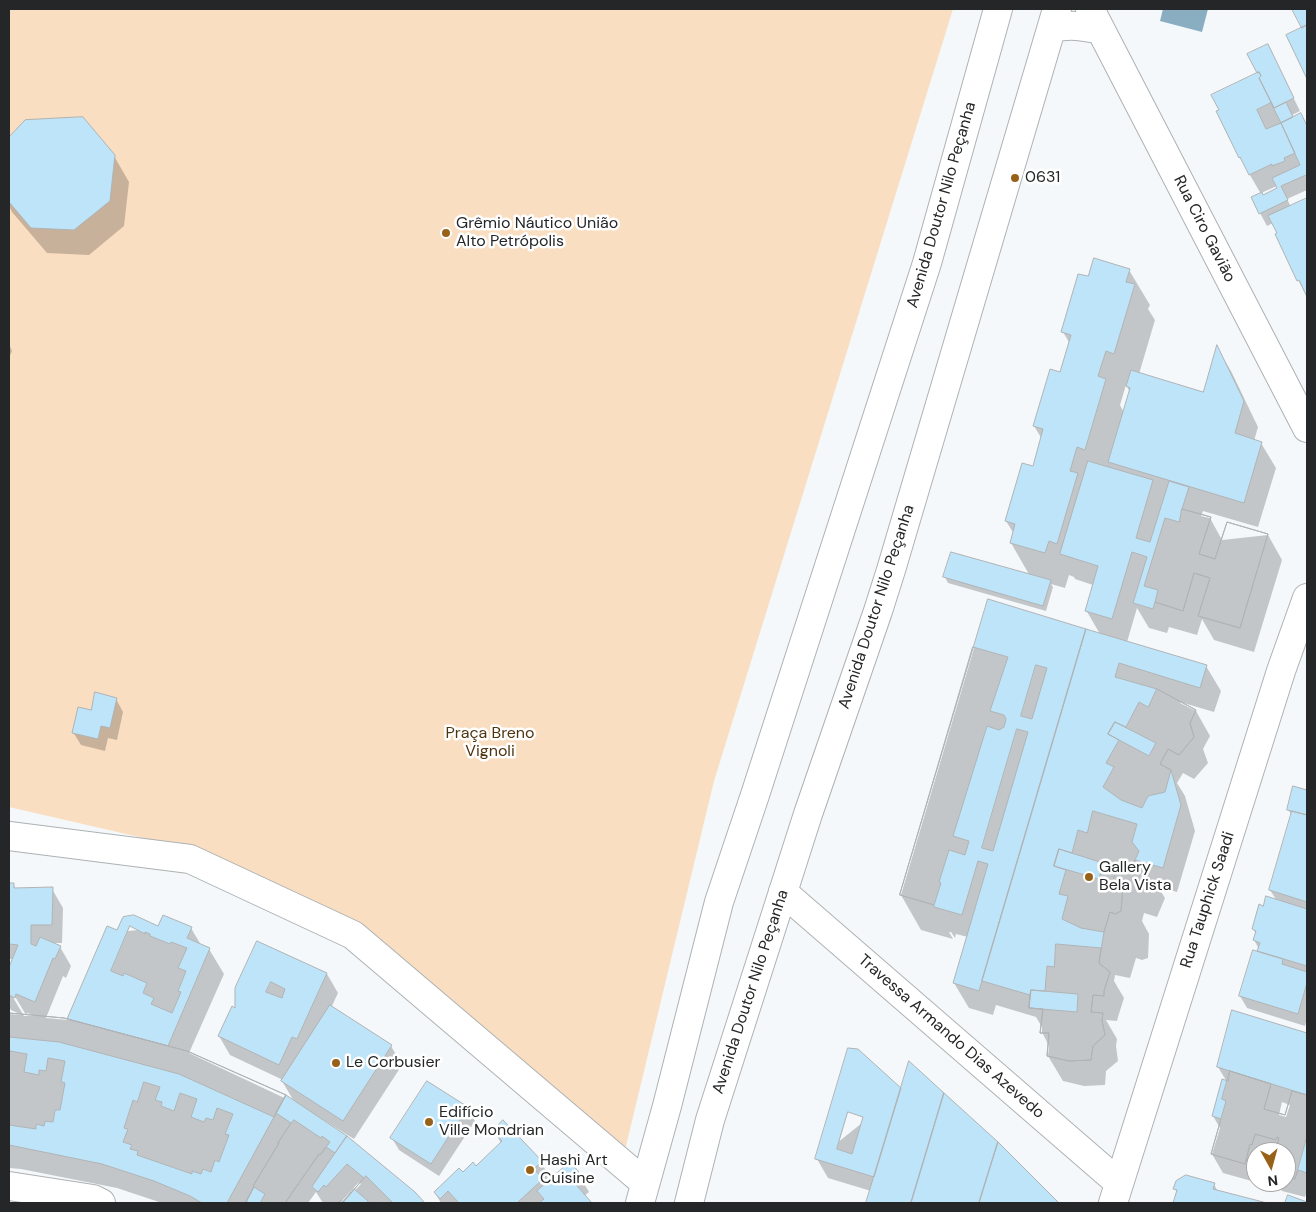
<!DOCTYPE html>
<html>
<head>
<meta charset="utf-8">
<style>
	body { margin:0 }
	#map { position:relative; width:1316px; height:1212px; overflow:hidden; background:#f4f8fa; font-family:"DM Sans",sans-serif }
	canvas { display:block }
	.frame { position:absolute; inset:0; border:10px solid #252627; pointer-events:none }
	.north { position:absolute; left:1246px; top:1142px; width:50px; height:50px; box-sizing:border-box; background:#fff; border:1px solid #a8a8a9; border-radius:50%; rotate:173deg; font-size:14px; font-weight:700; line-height:20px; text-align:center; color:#252627 }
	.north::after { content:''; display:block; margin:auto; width:18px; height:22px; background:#976218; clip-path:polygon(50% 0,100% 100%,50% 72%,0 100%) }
</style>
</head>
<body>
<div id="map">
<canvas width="1316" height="1212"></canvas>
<div class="frame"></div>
<div class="north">N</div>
</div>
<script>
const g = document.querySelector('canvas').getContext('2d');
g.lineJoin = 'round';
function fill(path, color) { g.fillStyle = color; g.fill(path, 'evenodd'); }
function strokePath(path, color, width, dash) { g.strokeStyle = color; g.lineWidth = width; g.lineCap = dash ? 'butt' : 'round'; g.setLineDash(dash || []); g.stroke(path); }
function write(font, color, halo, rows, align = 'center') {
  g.font = font + ' "DM Sans",sans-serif'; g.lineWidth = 5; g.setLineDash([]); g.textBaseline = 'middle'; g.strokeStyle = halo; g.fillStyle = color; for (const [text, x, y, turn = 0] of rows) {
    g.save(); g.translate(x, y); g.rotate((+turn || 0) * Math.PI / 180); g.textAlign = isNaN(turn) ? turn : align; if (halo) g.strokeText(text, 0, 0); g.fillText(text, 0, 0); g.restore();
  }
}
fill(new Path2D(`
	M9 9H953L714 781 624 1154 336 911 165 843 9 807Z`), '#f9dec1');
fill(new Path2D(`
	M1163 9H1208L1202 32 1160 21Z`), '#89aec1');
fill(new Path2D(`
	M1294 9H1307V76L1288 36 1303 28Z
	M1268 46 1300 111 1292 115 1294 118 1301 115 1307 126V190L1287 199 1291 207 1307 199V296L1298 280 1273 223 1267 226 1260 213 1261 194 1240 158 1218 112 1259 74ZM1277 186 1278 189 1263 197 1261 193Z
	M25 121 114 156 129 182 124 226 89 255 47 253 12 212 9 206V139Z
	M1129 270 1150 305 1148 309 1155 320 1139 374 1203 394 1217 348 1231 371 1258 427 1254 441 1261 443 1276 468 1258 527 1203 511 1201 516 1210 518 1222 540 1268 535 1282 560 1254 652 1214 640 1202 619 1197 635 1169 627 1167 633 1149 628 1137 608 1127 642 1206 666 1221 691 1214 712 1180 702V703L1196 711 1210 736 1203 749 1208 763 1194 779 1183 773 1177 783 1185 796 1195 831 1177 892 1158 887 1165 898 1157 917 1144 913 1142 921 1149 934 1148 958 1142 960 1136 958 1130 978 1115 975 1114 981 1124 998 1118 1017 1117 1021 1106 1020 1117 1039 1116 1046 1118 1061 1106 1071 1105 1085 1084 1086 1063 1081 1048 1056 1049 1046 1042 1032V1027L1036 1017 996 1005 993 1015 969 1008 954 983 968 937 956 934 955 938 951 932H949L953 939 921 930 901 895 988 601 1100 634 1086 610 1093 585 1075 579 1074 577 1069 575 1065 588 1051 584 1053 587 1046 611 948 583 945 577 1030 576 1011 543 1014 534 1006 521 1033 468 1042 439 1034 426 1061 373 1070 344 1063 332 1089 278ZM1126 385 1130 392 1124 413 1120 405Z
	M9 344 12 351 9 358Z
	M116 699 123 712 117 740 108 738 105 751 81 745 73 732 92 712Z
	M1294 787 1307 791V1018L1305 1026 1247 1008 1240 996 1259 949 1254 940 1256 934 1253 929 1264 907 1277 901 1270 890 1292 816 1288 809Z
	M9 884H13L16 889H52L63 908 62 943H52L60 947 71 966 66 978 63 976 46 1018 68 1020 118 932 159 928H191L201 945 209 949 224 974 189 1053 295 1103 282 1081 283 1080 230 1055 219 1036 236 1010 258 942 327 974 338 993 331 1008 391 1046 402 1065 354 1139 317 1116 316 1118 361 1149 414 1192 423 1203H343L361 1184 359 1182 341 1202 342 1203H323L316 1192 308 1203H162L117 1188 21 1169 9 1168V1014L22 1015 11 1010 9 1007V970L13 959H9ZM13 993 26 1015 27 1013 36 1016H24L11 994Z
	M1233 1011 1307 1034V1191L1305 1197 1282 1191 1277 1182H1286V1152H1256L1255 1182 1223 1173 1212 1154 1220 1128 1213 1116 1227 1082 1218 1067ZM1282 1102 1290 1105 1286 1117 1279 1115Z
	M428 1082 468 1108 475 1121 439 1176 399 1150 392 1138Z
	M902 1091 997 1143 1057 1203H867L871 1191 828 1178 817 1159Z
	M494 1131 541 1162 551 1180 570 1164 578 1173 589 1192 584 1196 590 1203H441L435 1193 463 1173 476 1168 501 1143Z
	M1214 1184 1218 1192 1259 1203H1174L1177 1193 1175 1189Z`), '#0003');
const building = new Path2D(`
	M1292 9H1307V25L1302 28Z
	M1307 25V79L1286 35Z
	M1268 44 1294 98 1274 108 1259 78 1261 76 1259 72 1257 73 1247 54Z
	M1259 72 1261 76 1259 78 1274 108 1286 102 1293 117 1281 123 1295 153 1284 158 1285 161 1272 166V164L1249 175 1240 157 1239 158 1216 111 1219 110 1211 95Z
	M1271 103 1281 123 1266 129 1257 110Z
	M1301 113 1307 126V178L1306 175 1281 186 1288 200 1259 214 1251 197 1262 192 1263 195 1277 188 1272 178 1300 165 1281 123Z
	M83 117 115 155 110 201 74 230 31 228 9 202V137L25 120Z
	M1307 198V297L1299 280 1297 281 1275 234 1277 233 1268 216Z
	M1094 258 1130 269 1126 282 1135 284 1114 354 1106 351 1098 376 1106 379 1085 450 1077 447 1070 471 1078 473 1057 544 1049 541 1045 553 1010 543 1015 524 1005 521 1022 463 1033 466 1043 429 1033 426 1050 369 1060 372 1071 335 1061 332 1078 274 1088 276Z
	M1217 345 1244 401 1235 433 1262 442 1244 503 1108 462 1130 388 1126 386 1131 370 1203 392Z
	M1088 461 1153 480 1136 538 1150 542 1169 481 1189 487 1182 509 1211 517 1199 554 1215 559 1227 522 1268 534 1240 628 1198 616 1210 578 1194 573 1183 611 1155 602 1153 609 1133 603 1147 557 1132 552 1112 619 1085 611 1098 566 1060 554Z
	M1182 509 1211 517 1199 554 1215 559 1227 522 1268 534 1240 628 1198 616 1210 578 1194 573 1183 611 1155 602 1158 590 1144 586 1165 518 1179 522Z
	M951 552 1051 580 1043 606 943 577Z
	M988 599 1086 629 979 991 953 983 988 864 978 861 962 915 934 907V905L900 895ZM1036 665 1047 668 1032 719 1021 716ZM1017 729 1028 732 993 851 982 848Z
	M1086 629 1207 665 1200 688 1119 663 1115 677 1157 689 1196 710 1190 723 1194 737 1179 755 1168 749 1160 764 1171 770 1181 805 1163 868 1135 860 1130 871 1117 868 1112 883 1123 887 1121 911 1115 914 1110 912 1104 932 1099 963 1110 972 1104 991V996L1093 995 1091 1012 1103 1013 1102 1020 1105 1035 1093 1046 1091 1060 1069 1061 1047 1056 1049 1033H1040L1043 1009 1029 1008 1030 995 982 981Z
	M973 647 1008 657 990 711 1004 715 1006 719 1004 727 999 730 987 726 953 836 969 841 965 855 949 850 939 882 941 883 934 905 900 895Z
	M1157 689 1196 710 1190 723 1194 737 1179 755 1168 749 1160 764 1171 770 1165 792 1148 796 1142 808 1121 800 1103 787 1114 767 1106 763 1119 740 1108 734 1115 722 1126 727 1139 702 1148 707Z
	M95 692 117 698 110 728 101 726 98 739 72 733 78 707 91 710Z
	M1115 722 1156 743 1149 756 1108 734Z
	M1293 786 1307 790V815L1287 810Z
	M1093 811 1137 824 1132 842 1139 851 1135 860 1130 871 1117 868 1112 883 1123 887 1121 911 1115 914 1110 912 1104 932 1081 928 1062 919 1068 896 1059 894 1066 870 1054 866 1059 849 1072 853 1078 830 1087 833Z
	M1292 811 1307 815V902L1269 890Z
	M1059 849 1103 863 1099 879 1054 866Z
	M9 883H14V888L53 887 52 925H31V944L36 946 40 937 61 946 55 959 53 958 35 1002 16 994 15 998 9 995V967L18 945 9 944Z
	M1266 896 1307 909V966L1257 951 1260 943 1253 940 1256 931 1252 929 1259 904 1263 906Z
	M134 915 158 926 163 915 192 927 187 938 210 948 168 1046 67 1019 107 926 117 930 123 917Z
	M130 926 145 934V932L150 934V936L170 944 171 942 187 948 178 968 186 971 178 991 181 992 172 1013 151 1004 154 998 143 993 147 983 124 973 123 976 111 971Z
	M257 941 327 973 297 1039 292 1037 279 1065 218 1036 232 1006 235 1008V988ZM271 982 285 989 282 998 266 992Z
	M1056 944 1101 948 1099 963 1110 972 1104 991V996L1093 995 1091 1012 1103 1013 1102 1020 1105 1035 1093 1046 1091 1060 1069 1061 1047 1056 1049 1033H1040L1043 1009 1029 1008 1031 990 1045 991 1047 966 1054 967Z
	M1253 950 1283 959 1282 964 1307 972V983L1298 1014 1239 996Z
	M1031 990 1078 994 1077 1012 1029 1008Z
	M330 1005 392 1045 343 1121 281 1081Z
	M1232 1010 1307 1033V1095L1217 1067Z
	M9 1013 64 1018 187 1051 286 1095 274 1117 179 1074 59 1042 9 1037Z
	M9 1013 64 1018 187 1051 286 1095 227 1203H202L190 1196 154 1181 102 1164 9 1145Z
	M848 1048 858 1049 901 1088 874 1177 815 1159Z
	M10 1051 27 1054 24 1072 39 1075V1070L46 1071 48 1058 65 1061 61 1082 65 1083 60 1110H55L53 1122 45 1121 44 1126 36 1124V1129L9 1125Z
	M909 1061 944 1093 911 1203H866Z
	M1230 1071 1271 1084 1264 1109 1285 1115 1292 1091 1307 1095V1136L1295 1179 1286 1176V1152H1275L1279 1138 1277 1137 1276 1140 1255 1134 1252 1145 1250 1144 1245 1164 1211 1154 1226 1101 1222 1099Z
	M1230 1071 1271 1084 1264 1109 1285 1115 1292 1091 1307 1095V1173L1298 1170 1295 1179 1286 1176V1152H1275L1279 1138 1277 1137 1276 1140 1255 1134 1252 1145 1250 1144 1245 1164 1211 1154 1221 1119 1212 1116 1222 1079 1228 1081Z
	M427 1081 468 1107 431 1164 390 1138Z
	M144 1082 160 1087 155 1100 162 1102 161 1106 174 1111 180 1093 197 1099 191 1117 204 1122 206 1118 213 1120 217 1108 233 1114 225 1134 229 1135 219 1162 215 1160 211 1172 203 1169 201 1174 192 1171V1174L137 1155 138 1151 130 1149 132 1145 123 1142 128 1129 124 1128 133 1100 137 1102Z
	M944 1093 998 1142 979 1203H911Z
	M286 1095 347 1136 335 1153 326 1147 320 1155 319 1154 285 1203H245L254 1187 253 1186 279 1143H278L291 1123 276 1113Z
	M848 1112 863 1117 852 1154 837 1149Z
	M294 1120 321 1138 322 1136 330 1142 320 1155 319 1154 285 1203H245L254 1187 253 1186 279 1143H278Z
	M503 1120 542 1161 534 1169 543 1179 517 1203H459L448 1191 440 1199 434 1192 459 1168 463 1172 473 1162 476 1166 502 1141 493 1131Z
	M347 1136 415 1192 425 1203H338L341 1200 343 1202 364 1178 347 1164 326 1187 324 1185 318 1192 312 1187Z
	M998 1142 1059 1203H979Z
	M570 1162 579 1172 571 1179 592 1203H539L544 1199 537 1191Z
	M1186 1175 1215 1183 1213 1189 1267 1203H1173L1177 1190 1173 1189 1176 1181Z
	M366 1176 393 1203H338L341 1200 343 1202Z
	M254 1187 265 1194 260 1203H247V1201Z
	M354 1189 368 1201 367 1203H344L343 1202Z
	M1288 1195 1307 1202V1203H1285Z`);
fill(building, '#bde4f8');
strokePath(building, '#b0b3b5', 1);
const minor = new Path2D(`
	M1090 9 1307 428
	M1052 28C1070 24 1083 26 1101 30
	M783 892 1119 1183
	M9 1186 93 1199 101 1203
	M1113 1203 1281 671 1307 598`);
const tertiary = new Path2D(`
	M9 836 190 859 353 935 645 1183`);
const secondary = new Path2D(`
	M640 1203 667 1106 719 902 755 795 927 263 998 9
	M689 1203 710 1120 808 814 878 611 891 570 1057 9`);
strokePath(minor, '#aeb2b3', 30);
strokePath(tertiary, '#aeb2b3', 30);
strokePath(secondary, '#aeb2b3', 30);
strokePath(minor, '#fff', 28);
strokePath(tertiary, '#fff', 28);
strokePath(secondary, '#fff', 28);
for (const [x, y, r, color] of [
	[1015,178,5,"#976218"],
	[446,233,5,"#976218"],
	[1089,877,5,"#976218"],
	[336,1063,5,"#976218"],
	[429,1122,5,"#976218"],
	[530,1170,5,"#976218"]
]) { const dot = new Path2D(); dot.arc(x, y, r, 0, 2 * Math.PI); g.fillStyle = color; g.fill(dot); strokePath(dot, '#fff', 2); }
write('16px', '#252627', '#fff', [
	["0631",1025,178],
	["Grêmio Náutico União",456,224],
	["Alto Petrópolis",456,242],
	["Gallery",1099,868],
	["Bela Vista",1099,886],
	["Le Corbusier",346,1063],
	["Edifício",439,1113],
	["Ville Mondrian",439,1131],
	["Hashi Art",540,1161],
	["Cuisine",540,1179]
], 'left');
write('16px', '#252627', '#fff', [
	["Avenida Doutor Nilo Peçanha",942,205,-74],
	["Rua Ciro Gavião",1204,229,63],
	["Avenida Doutor Nilo Peçanha",877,607,-72],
	["Rua Tauphick Saadi",1208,900,-72],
	["Avenida Doutor Nilo Peçanha",751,992,-72],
	["Travessa Armando Dias Azevedo",951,1037,41]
]);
write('16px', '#4f3410', '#fff', [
	["Praça Breno",490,734],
	["Vignoli",490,752]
]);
</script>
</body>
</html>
